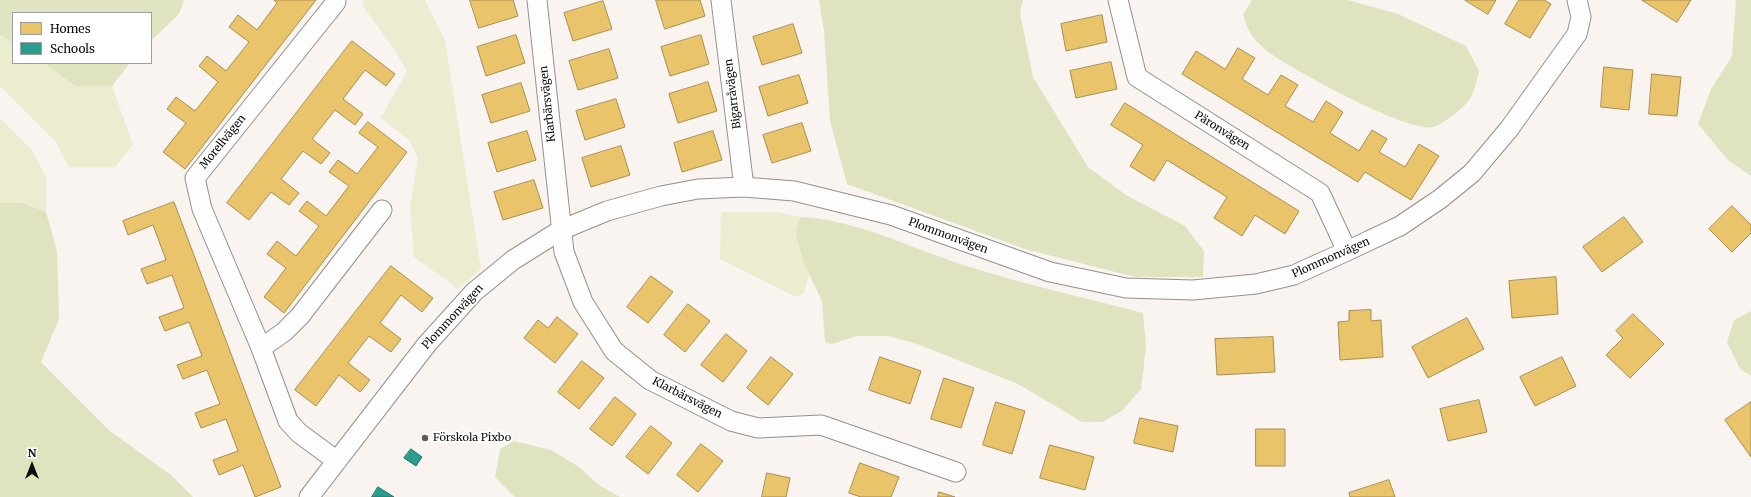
<!DOCTYPE html>
<html>
<head>
<meta charset="utf-8">
<style>
	body { margin:0 }
	#map { position:relative; width:1751px; height:497px; overflow:hidden; background:#faf4f0; font-family:Merriweather,serif }
	canvas { display:block }
	.legend { position:absolute; left:12px; top:12px; width:140px; height:52px; box-sizing:border-box; background:#fff; border:1px solid #9e9e9e; margin:0; padding:5px 7px; list-style:none; font-size:12px; color:#0c0c0c }
	.legend li { display:flex; align-items:center; gap:8px; height:20px }
	.legend b { width:20px; border:1px solid #9e9e9e }
	.north { position:absolute; left:12px; top:445px; width:40px; height:40px; -webkit-text-stroke:3px #fff; paint-order:stroke; rotate:0deg; font-size:11px; font-weight:700; line-height:16px; text-align:center; color:#0c0c0c }
	.north::after { content:''; display:block; margin:auto; width:14px; height:18px; background:#0c0c0c; clip-path:polygon(50% 0,100% 100%,50% 72%,0 100%) }
</style>
</head>
<body>
<div id="map">
<canvas width="1751" height="497"></canvas>
<ul class="legend">
<li><b style="height:11px;background:#e9c46a"></b>Homes</li>
<li><b style="height:11px;background:#2a9d8f"></b>Schools</li>
</ul>
<div class="north">N</div>
</div>
<script>
const g = document.querySelector('canvas').getContext('2d');
g.lineJoin = 'round';
function fill(path, color) { g.fillStyle = color; g.fill(path, 'evenodd'); }
function strokePath(path, color, width, dash) { g.strokeStyle = color; g.lineWidth = width; g.lineCap = dash ? 'butt' : 'round'; g.setLineDash(dash || []); g.stroke(path); }
function write(font, color, halo, rows, align = 'center') {
  g.font = font + ' Merriweather,serif'; g.lineWidth = 4; g.setLineDash([]); g.textBaseline = 'middle'; g.strokeStyle = halo; g.fillStyle = color; for (const [text, x, y, turn = 0] of rows) {
    g.save(); g.translate(x, y); g.rotate((+turn || 0) * Math.PI / 180); g.textAlign = isNaN(turn) ? turn : align; if (halo) g.strokeText(text, 0, 0); g.fillText(text, 0, 0); g.restore();
  }
}
fill(new Path2D(`
	M364 0H425L445 40 481 269 458 289 414 257 410 207 418 158 410 141 381 118 407 71 394 49 362 5Z
	M0 35 13 43V63H44L75 86H112L133 145 115 167H69L55 141 0 86Z
	M0 118 32 150 46 177V212L23 203H0Z
	M721 212H776L800 217C795 240 799 253 809 275L804 293 796 297 720 259Z`), '#ececd1');
fill(new Path2D(`
	M0 0H184L179 14 151 41V13H13V43L0 35Z
	M819 0H1023L1020 13 1033 77 1088 167 1126 195 1185 226 1204 251 1203 277H1135L1025 249 847 184 830 121 824 31Z
	M1252 0H1348L1398 14 1466 46 1479 71C1477 79 1475 89 1471 97 1466 107 1444 123 1434 127 1409 134 1289 68 1267 51 1253 39 1247 31 1243 14Z
	M1736 0H1751V176L1728 160 1698 124 1711 89 1732 56Z
	M44 63H130L112 86H75Z
	M0 203H23L46 212 57 251 59 319 41 362 110 431 171 475 193 497H0Z
	M800 217C860 220 914 250 970 267 1027 285 1086 298 1143 313L1146 347 1141 389 1122 411 1102 422H1082L1018 384 917 344 888 336H857L832 344 825 342 822 301 803 262 796 234Z
	M1751 311V376L1740 369 1727 342 1734 320Z
	M514 441 551 450 579 467 599 485 620 497H515L495 477 500 449Z`), '#e0e3c0');
const homes = new Path2D(`
	M274 0H316L185 169 163 152 186 123 167 109 176 97 195 111 218 82 199 66 207 56 226 71 249 42 229 27 238 15 257 30 277 3Z
	M470 0H513L518 16 479 28Z
	M656 0H700L705 16 665 29Z
	M1465 0H1496L1488 14Z
	M1519 0H1544L1551 4 1530 38 1505 24Z
	M1642 0H1691L1677 22Z
	M603 1 612 29 573 41 564 13Z
	M1102 15 1107 42 1066 51 1061 24Z
	M793 24 802 53 762 65 753 37Z
	M516 35 525 63 486 76 477 47Z
	M701 35 709 64 670 76 661 47Z
	M352 41 395 74 386 86 365 70 343 99 363 114 355 125 335 110 312 139 330 153 321 164 303 151 281 179 299 193 289 205 271 192 249 220 227 203Z
	M1238 48 1255 58 1242 79 1268 95 1281 75 1298 85 1285 106 1313 122 1326 101 1343 112 1330 133 1359 151 1372 130 1387 139 1379 152 1405 167 1419 144 1439 156 1411 200 1365 172 1358 182 1182 74 1196 51 1225 69Z
	M609 49 618 78 578 90 569 61Z
	M1111 62 1117 89 1076 98 1070 71Z
	M1604 67 1633 70 1629 110 1601 107Z
	M1652 74 1681 77 1677 116 1649 114Z
	M799 75 808 103 768 116 759 87Z
	M708 82 717 111 678 123 669 94Z
	M521 83 530 111 491 123 482 95Z
	M616 99 625 127 585 140 576 111Z
	M1125 103 1299 211 1285 234 1255 215 1242 236 1214 218 1227 197 1167 160 1154 181 1130 166 1143 145 1111 125Z
	M368 122 407 152 284 313 264 297 286 268 267 254 277 241 296 256 319 226 299 211 307 201 326 216 349 186 329 172 338 160 357 174 378 147 359 133Z
	M802 123 811 151 772 163 763 135Z
	M527 131 536 160 497 172 488 143Z
	M713 131 722 160 682 172 674 143Z
	M621 146 630 175 591 187 582 158Z
	M534 180 543 208 503 220 494 192Z
	M174 202 281 487 255 497 243 465 219 475 213 460 238 451 226 419 201 428 195 413 220 404 207 370 183 379 177 365 202 356 189 322 165 331 159 317 184 308 172 275 147 284 141 269 166 260 153 225 128 235 123 221Z
	M1732 206 1751 225V233L1732 252 1709 229Z
	M1624 217 1643 242 1602 272 1583 247Z
	M391 266 433 298 422 312 401 295 380 323 401 339 391 352 369 336 348 363 370 380 360 392 339 375 316 406 295 390Z
	M651 276 673 292 648 323 627 307Z
	M1556 277 1558 314 1512 318 1509 281Z
	M688 304 710 321 685 352 664 335Z
	M1371 310V321L1381 320 1383 357 1340 360 1338 322 1349 321V311Z
	M1633 314 1664 344 1630 378 1606 355 1623 338 1616 331Z
	M557 317 578 334 555 363 524 338 538 320 548 328Z
	M1467 318 1484 349 1428 378 1412 347Z
	M726 334 747 351 723 382 701 365Z
	M1273 337 1275 372 1217 375 1215 339Z
	M771 357 793 374 768 405 747 388Z
	M880 357 921 371 910 404 869 390Z
	M1562 357 1576 386 1535 406 1520 377Z
	M582 361 604 378 579 409 558 392Z
	M944 378 974 388 961 428 931 419Z
	M615 397 636 414 612 446 590 429Z
	M1479 400 1487 432 1448 441 1440 409Z
	M996 402 1025 411 1012 454 983 445Z
	M1751 402V457L1725 420Z
	M1140 418 1178 426 1173 452 1134 443Z
	M651 426 672 443 648 474 626 457Z
	M1256 429H1285V466H1256Z
	M701 444 723 461 698 492 677 475Z
	M1050 445 1094 457 1085 490 1040 478Z
	M860 463 899 477 891 497H861L849 493Z
	M767 473 790 478 786 497H762Z
	M1389 480 1395 497H1350L1349 493Z
	M939 492 955 497H938Z`);
fill(homes, '#e9c46a');
strokePath(homes, '#a78d4e', 1);
const schools = new Path2D(`
	M411 449 422 457 416 466 404 458Z
	M378 487 394 497H372Z`);
fill(schools, '#2a9d8f');
strokePath(schools, '#217268', 1);
const minor = new Path2D(`
	M537 0 564 252 583 302 614 351 650 380 731 421 758 428 821 425 956 472
	M721 0 744 187
	M1118 0 1137 77 1320 193 1347 251
	M336 2 195 178 202 209 261 348 288 421 299 433 337 461
	M261 348 284 332 300 316 382 210
	M309 497 427 344 474 292 513 260 561 230 607 211 661 196 698 189 744 187 794 191 891 215 1050 272 1126 288 1193 290 1256 284 1294 275 1347 251 1400 226 1440 199 1472 173 1509 129 1577 34 1581 17 1577 0`);
strokePath(minor, '#93908f', 21);
strokePath(minor, '#fefdfd', 19);
for (const [x, y, r, color] of [
	[425,438,4,"#5f5d5c"]
]) { const dot = new Path2D(); dot.arc(x, y, r, 0, 2 * Math.PI); g.fillStyle = color; g.fill(dot); strokePath(dot, '#fff', 1.5); }
write('11px', '#0c0c0c', '#fff', [
	["Bigarråvägen",733,94,-97],
	["Klarbärsvägen",548,104,-96],
	["Päronvägen",1222,131,32],
	["Morellvägen",223,142,-51],
	["Plommonvägen",948,236,20],
	["Plommonvägen",1331,258,-24],
	["Plommonvägen",453,317,-47],
	["Klarbärsvägen",687,398,27]
]);
write('11px', '#0c0c0c', '#fff', [
	["Förskola Pixbo",433,438]
], 'left');
</script>
</body>
</html>
